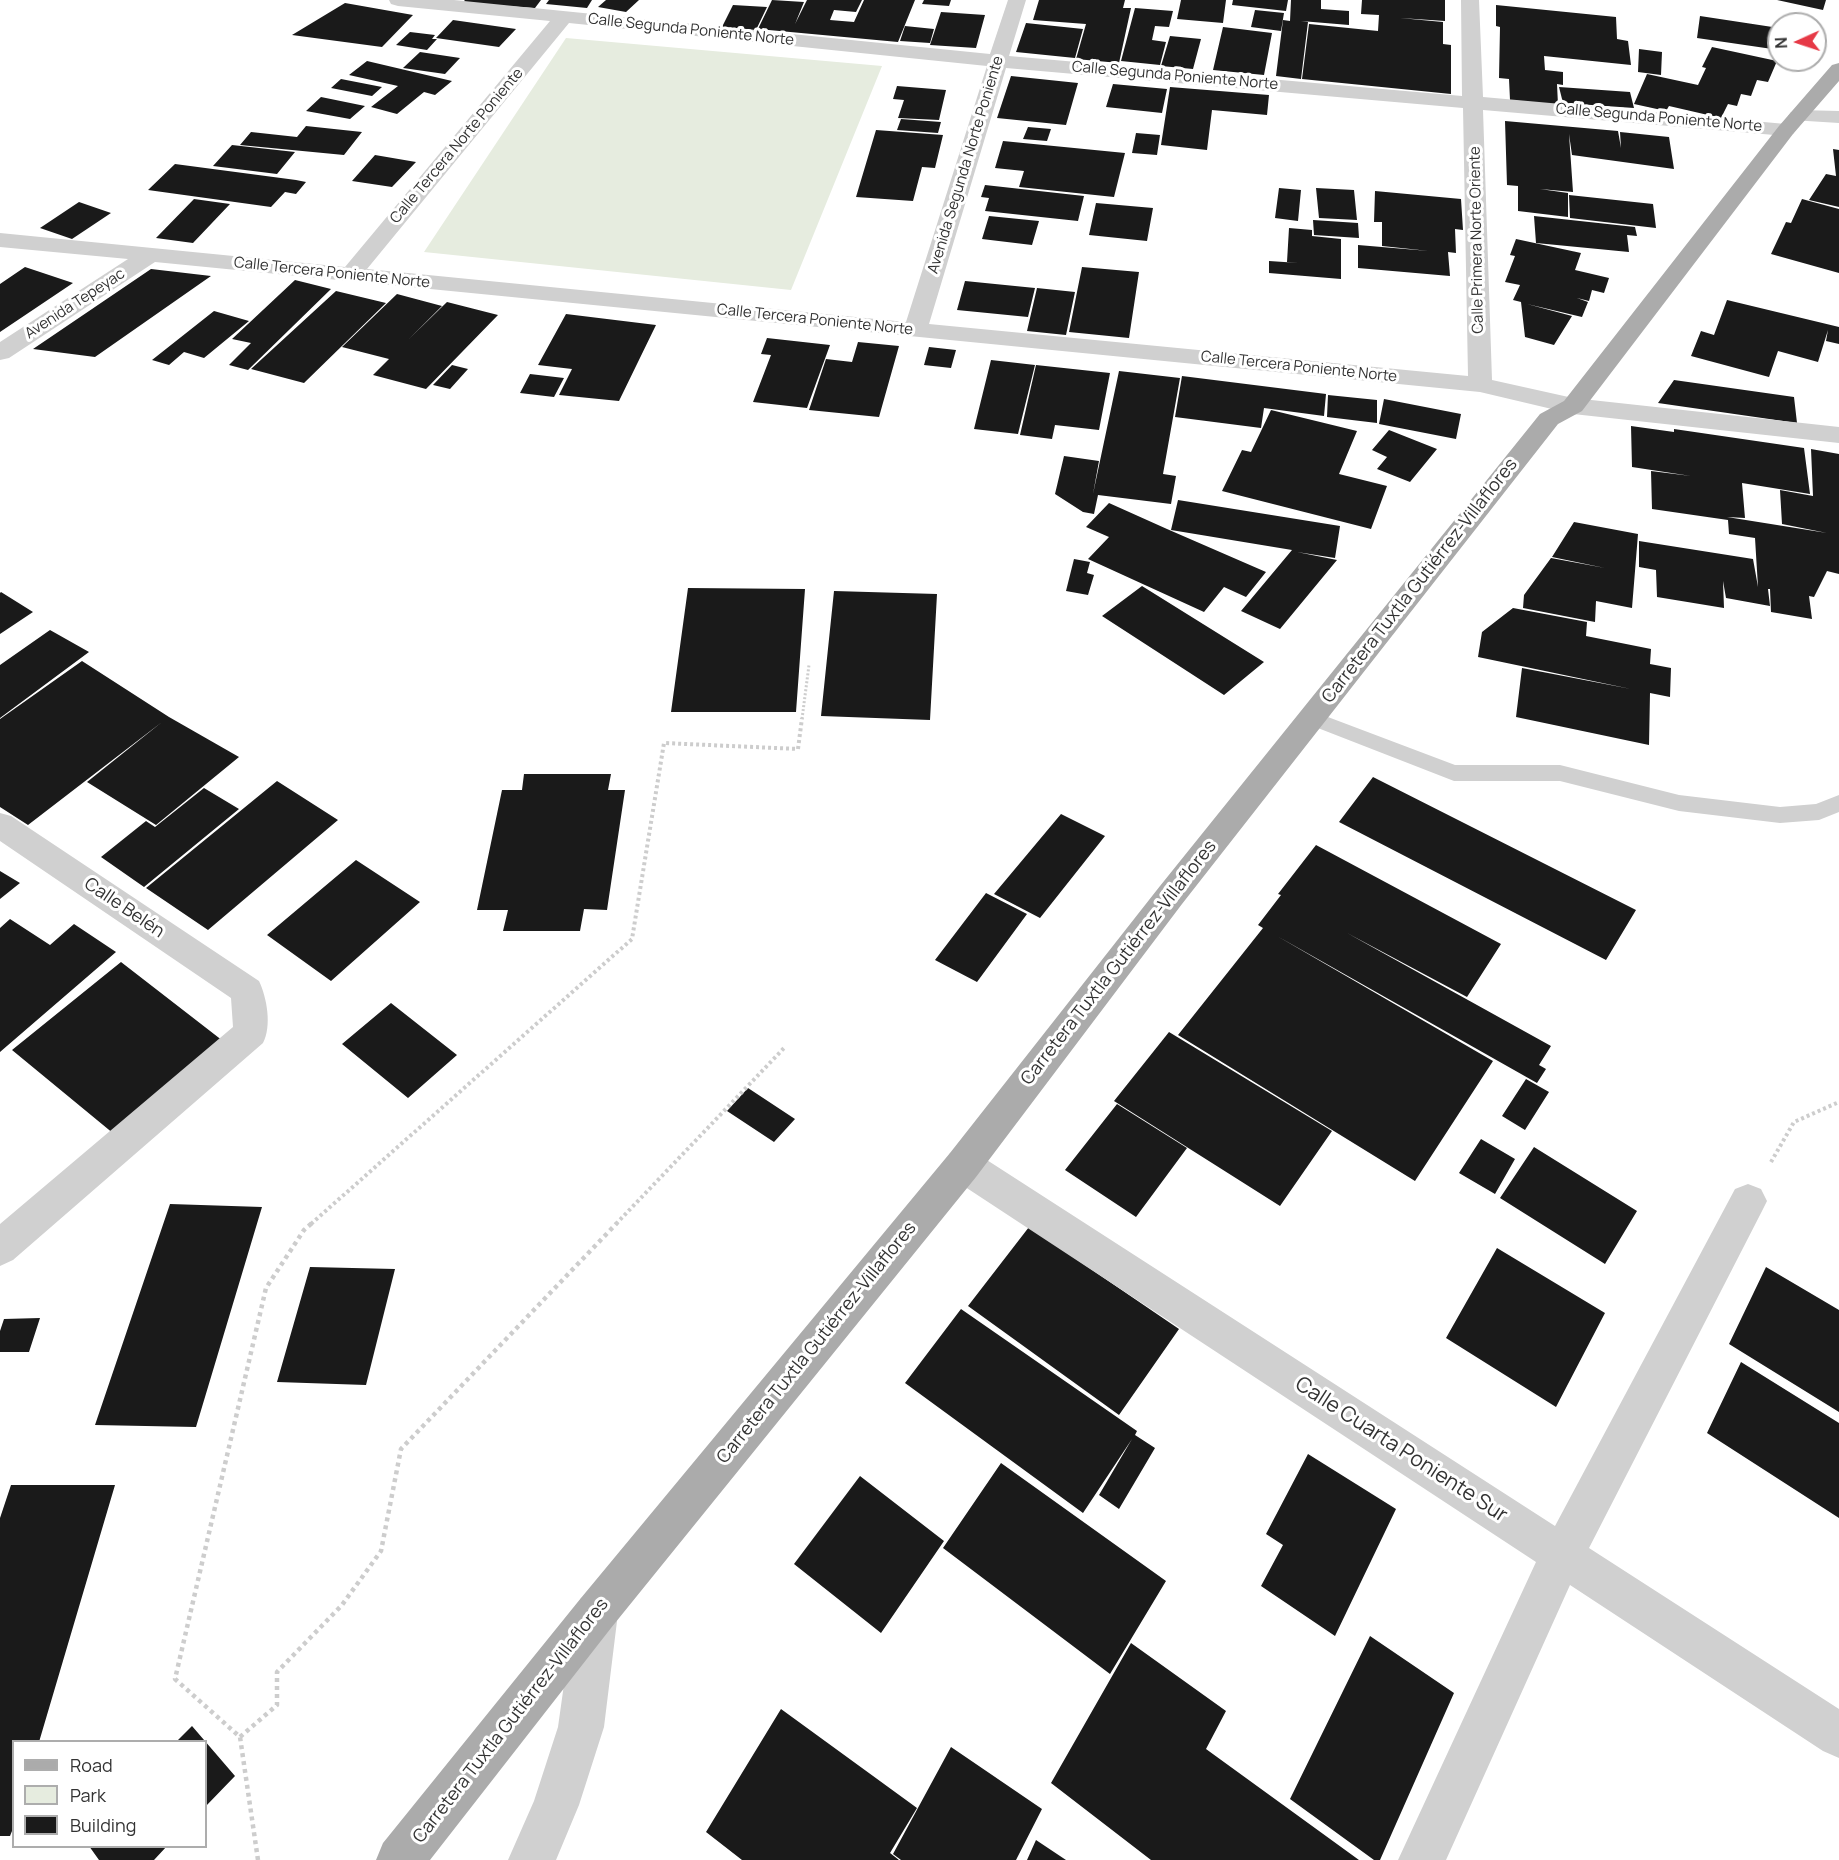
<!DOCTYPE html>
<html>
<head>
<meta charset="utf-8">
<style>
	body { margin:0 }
	#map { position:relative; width:1839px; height:1860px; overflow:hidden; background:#fff; font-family:Manrope,sans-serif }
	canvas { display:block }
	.legend { position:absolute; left:12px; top:1740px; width:195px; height:108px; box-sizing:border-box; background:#fff; border:2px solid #adadad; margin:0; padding:8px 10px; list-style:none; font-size:18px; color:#333 }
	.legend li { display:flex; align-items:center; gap:12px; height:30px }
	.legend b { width:30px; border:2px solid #adadad }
	.north { position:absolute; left:1767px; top:12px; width:60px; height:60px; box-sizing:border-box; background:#fff; border:2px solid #adadad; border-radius:50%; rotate:267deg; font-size:16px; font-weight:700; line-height:24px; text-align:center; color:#333 }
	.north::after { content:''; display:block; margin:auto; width:21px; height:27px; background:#e63946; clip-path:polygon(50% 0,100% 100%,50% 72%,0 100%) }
</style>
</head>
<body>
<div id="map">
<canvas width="1839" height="1860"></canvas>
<ul class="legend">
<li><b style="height:8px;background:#ababab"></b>Road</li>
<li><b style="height:16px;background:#e6ecdf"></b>Park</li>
<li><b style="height:16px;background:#1a1a1a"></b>Building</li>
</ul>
<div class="north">N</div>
</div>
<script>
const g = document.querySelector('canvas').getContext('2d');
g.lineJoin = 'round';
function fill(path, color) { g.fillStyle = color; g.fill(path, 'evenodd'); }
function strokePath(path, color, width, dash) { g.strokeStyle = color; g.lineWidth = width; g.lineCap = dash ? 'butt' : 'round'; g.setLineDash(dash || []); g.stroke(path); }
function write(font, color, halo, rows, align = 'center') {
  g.font = font + ' Manrope,sans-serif'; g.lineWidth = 6; g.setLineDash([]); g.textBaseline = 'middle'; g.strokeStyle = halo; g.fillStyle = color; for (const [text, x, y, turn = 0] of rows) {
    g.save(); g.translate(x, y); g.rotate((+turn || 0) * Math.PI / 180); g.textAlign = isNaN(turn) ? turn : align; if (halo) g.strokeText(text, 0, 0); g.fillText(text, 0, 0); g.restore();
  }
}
fill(new Path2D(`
	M566 38 882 66 791 290 424 252Z`), '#e6ecdf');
fill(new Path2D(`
	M465 0H541L535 8 462 3Z
	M549 0H592L587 8 546 4Z
	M606 0H639L626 12 598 7Z
	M772 0 804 2 795 24 807 0H862L856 12 834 10 830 20 854 22 864 0H915L898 42 758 29Z
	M924 0H951L949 6 922 4Z
	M1039 0H1125L1123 8H1131L1119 63 1076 59 1086 24 1033 20Z
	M1181 0H1226L1223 23 1177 19Z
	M1233 0H1288L1286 11 1232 5Z
	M1291 0H1321V9L1349 11V25L1301 21 1308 22 1301 79 1276 76 1283 20 1290 21Z
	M1362 0H1445V21L1400 18 1443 22V44L1451 45V94L1302 79 1309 24 1378 31 1379 15 1361 14Z
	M1777 0H1826L1823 10Z
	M345 3 413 15 382 47 292 35Z
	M733 5 767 7 756 30 722 27Z
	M1496 5 1616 17 1617 39 1628 41 1631 65 1544 56 1545 70 1563 72V85L1557 84 1558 105 1510 100 1509 79 1499 78 1500 27 1496 26Z
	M1135 8 1173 11 1169 27 1155 26 1152 40 1166 42 1160 65 1121 61Z
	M1255 10 1284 13 1281 31 1251 27Z
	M941 12 985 15 976 48 930 45Z
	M1700 16 1779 28V50L1697 38Z
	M453 20 516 29 499 47 436 38Z
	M1026 23 1083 29 1075 58 1016 52Z
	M905 26 934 29 930 43 900 41Z
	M1223 27 1272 33 1264 75 1213 70Z
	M410 32 435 35 432 39H437L427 50 396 45Z
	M1170 36 1201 39 1193 69 1161 66Z
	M1712 47 1777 61 1768 82 1757 80 1751 96 1741 94 1737 106 1728 104 1721 118 1669 106 1666 111 1634 104 1647 74 1698 85 1706 68 1702 67Z
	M1639 49 1662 52 1661 75 1638 72Z
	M420 52 460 58 445 74 403 68Z
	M367 61 452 81 435 95 424 92 397 114 371 107 398 86 349 75Z
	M1011 76 1078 83 1066 125 997 118Z
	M341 79 382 87 372 96 331 88Z
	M1113 84 1167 89 1162 113 1106 107Z
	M897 86 946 90 939 120 898 118 904 100 893 99Z
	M1170 87 1269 95 1267 115 1212 110 1207 150 1161 145Z
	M1559 87 1630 92 1634 108 1563 103Z
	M321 97 365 106 350 119 306 111Z
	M901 119 941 122 938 133 897 130Z
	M1505 121 1618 131 1621 148 1620 132 1669 137 1674 169 1572 155 1569 134 1573 192 1540 189 1568 193V217L1518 211V186L1507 185Z
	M306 126 362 132 344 155 240 145 251 132 297 137Z
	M1028 127 1051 129 1047 141 1023 139Z
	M876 130 943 135 935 168 922 167 913 201 856 197Z
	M1136 133 1160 135 1157 155 1132 153Z
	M1003 141 1125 153 1114 197 1019 187 1024 171 995 168Z
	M232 145 295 152 277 174 213 166Z
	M1833 149 1839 150V207L1809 200 1826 174 1836 176Z
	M375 155 416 162 392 187 352 181Z
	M175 164 296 180 306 182 296 194 285 192 271 207 148 190Z
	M985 185 1084 196 1078 221 985 211 989 198 981 197Z
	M1279 188 1301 190 1298 221 1275 218Z
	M1316 188 1354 190 1357 220 1319 218Z
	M1375 191 1461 199 1463 230 1455 229 1456 253 1448 252 1450 276 1358 268V245L1429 251 1382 246V222H1374Z
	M1569 195 1653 204 1656 228 1570 218Z
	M194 199 230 204 193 243 156 238Z
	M1802 199 1839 209V273L1771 254 1786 222 1791 223Z
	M79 202 111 213 72 239 40 228Z
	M1096 203 1153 208 1147 241 1089 235Z
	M989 216 1039 221 1032 245 982 239Z
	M1534 216 1635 227 1637 236 1627 235 1629 252 1536 243Z
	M1313 220 1358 223 1359 238 1314 235Z
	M1289 228 1312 230V236L1341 239V279L1269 273V261L1299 263 1287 262Z
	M1516 239 1581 253 1575 270 1609 278 1604 293 1592 290 1589 301 1577 298 1588 302 1582 317 1527 304 1572 316 1554 345 1525 337 1521 302 1513 300 1520 285 1505 282 1515 256 1510 255Z
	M25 267 73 283 0 332V284Z
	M1082 267 1139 272 1129 338 1069 332Z
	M151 269 211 276 95 357 33 349Z
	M295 280 331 289 248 370 229 365 251 343 232 339Z
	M965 281 1035 288 1028 317 957 310Z
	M1037 288 1075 292 1066 335 1027 331Z
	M336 291 386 303 304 383 251 369Z
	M397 294 442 306 409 339 447 302 498 315 426 389 373 375 389 359 342 347Z
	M1727 300 1839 327V344L1826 341 1828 330 1818 362 1778 351 1769 377 1691 356 1701 331 1714 335Z
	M214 311 249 321 204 358 184 352 169 365 152 360Z
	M566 314 656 325 619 401 559 395 572 369 538 365Z
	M767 338 830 345 807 408 753 402 771 355 761 354Z
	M858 342 899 346 879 417 809 410 826 359 852 362Z
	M929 347 956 350 951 368 924 365Z
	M991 360 1035 365 1018 434 974 429Z
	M452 365 468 369 450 389 433 385Z
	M1036 365 1110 373 1099 430 1055 425 1052 439 1020 435Z
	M1119 371 1180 378 1163 474 1176 476 1171 504 1098 495 1094 514 1083 512 1055 494 1064 456 1099 461 1093 494Z
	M530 374 564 378 554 397 520 393Z
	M1182 376 1326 394 1324 416 1264 408 1261 428 1175 417Z
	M1674 380 1794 397 1797 423 1658 403Z
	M1328 395 1377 400V423L1327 417Z
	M1384 399 1461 414 1456 439 1379 424Z
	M1271 410 1357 431 1339 474 1387 486 1371 529 1222 491 1242 450 1251 452Z
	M1631 426 1674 432V429L1804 448 1810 494 1742 483 1745 518 1727 517 1827 533 1782 524 1780 490 1813 496 1811 449 1839 454V574L1827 571 1814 597 1809 596 1812 619 1771 612 1770 589H1768L1770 606 1726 598 1723 581 1724 608 1657 597 1656 570 1639 567V541L1753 559 1758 587 1755 538 1729 534 1728 520 1652 509 1651 471 1691 476 1632 467Z
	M1389 430 1437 449 1410 482 1377 469 1387 457 1372 450Z
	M1178 500 1340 526 1335 558 1297 552 1337 560 1280 629 1241 611 1292 550 1171 530Z
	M1109 503 1167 529 1266 572 1246 597 1224 587 1204 612 1088 559 1109 537 1086 527Z
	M1574 522 1638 534 1632 608 1596 601 1595 622 1523 608 1524 595 1551 558 1605 568 1552 557Z
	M1074 559 1090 562 1087 573 1094 575 1088 595 1066 591Z
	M1142 586 1264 662 1224 695 1102 616Z
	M688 588 805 589 796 712H671Z
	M834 591 937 594 930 720 821 716Z
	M1 592 33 612 0 634V593Z
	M1513 608 1587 622 1586 636 1651 649 1650 664 1671 668 1670 697 1650 693 1649 745 1516 717 1522 668 1631 689 1478 657 1482 632Z
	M50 630 89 652 0 718V665Z
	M82 661 169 717 239 757 156 825 87 782 162 722 28 825 0 807V719Z
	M524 774H611L608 790H625L607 910 584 909 580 931H503L508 910H477L502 790H522Z
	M1373 777 1636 910 1606 960 1339 822Z
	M277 781 338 820 208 930 146 888Z
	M204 788 239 809 144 887 101 857 146 821 155 827Z
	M1061 814 1105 836 1040 918 994 894Z
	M1316 845 1501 944 1467 997 1347 933 1551 1046 1539 1065 1546 1069 1537 1083 1277 936 1493 1061 1415 1181 1178 1035 1263 928 1258 925 1281 895 1278 894Z
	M356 860 420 902 331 981 267 935Z
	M0 871 20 883 0 899Z
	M986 893 1027 914 977 982 935 960Z
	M10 919 50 945 74 924 116 952 0 1052V928Z
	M121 962 223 1041 114 1134 12 1050Z
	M391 1003 457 1055 408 1098 342 1044Z
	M1169 1032 1332 1131 1280 1206 1114 1101Z
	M1526 1079 1549 1092 1525 1130 1502 1116Z
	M748 1088 795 1119 774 1142 727 1111Z
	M1117 1104 1187 1148 1136 1217 1065 1170Z
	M1481 1139 1515 1159 1495 1194 1459 1173Z
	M1534 1147 1637 1211 1605 1264 1500 1198Z
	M170 1204 262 1207 196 1427 95 1425Z
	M1029 1227 1179 1329 1119 1415 968 1306Z
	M1497 1248 1605 1313 1556 1407 1446 1338Z
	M310 1267 395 1269 366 1385 277 1382Z
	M1766 1267 1839 1310V1412L1729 1344Z
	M961 1309 1137 1431 1135 1435 1155 1448 1119 1509 1099 1495 1132 1439 1083 1513 905 1383Z
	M40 1318 29 1352H0V1331L4 1319Z
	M1741 1362 1839 1423V1518L1707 1433Z
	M1308 1454 1396 1509 1335 1636 1261 1586 1283 1545 1266 1534Z
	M1001 1463 1166 1581 1110 1674 943 1548Z
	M860 1476 944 1541 881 1633 794 1564Z
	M11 1485H115L39 1742H14V1826L10 1836H0V1518Z
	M1370 1636 1454 1693 1380 1860H1374L1290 1799Z
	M1131 1643 1226 1711 1206 1749 1359 1860H1151L1051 1783Z
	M781 1709 917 1808 890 1853 899 1860H742L706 1832Z
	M192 1726 235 1776 206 1806V1742H176Z
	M951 1747 1042 1809 1016 1860H901L893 1854Z
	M1036 1840 1066 1860H1027Z
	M89 1846H167L154 1860H99Z`), '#1a1a1a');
strokePath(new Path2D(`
	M802 719 809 665`), '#cdcdcd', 3, [2, 2]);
strokePath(new Path2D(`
	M1771 1162 1794 1122 1839 1102
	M311 1224 632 939 664 743 798 749 802 718
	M616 1224 785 1047`), '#cdcdcd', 4, [3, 3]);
strokePath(new Path2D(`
	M240 1737 277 1705V1672L342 1605 381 1551 401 1449 617 1223
	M258 1860 240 1737 175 1679 266 1288 304 1230 312 1223`), '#cdcdcd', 4.5, [4, 4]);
fill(new Path2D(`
	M1312 711 1455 765H1560L1679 795 1780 807 1816 804 1839 795V812L1819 820 1780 823 1679 811 1560 781H1454L1305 723 1302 718 1305 713Z`), '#d0d0d0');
fill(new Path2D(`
	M389 0H454L990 54 1008 0H1026L1009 56 1462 96 1461 0H1479L1483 97 1786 124 1793 126 1796 130 1793 134 1786 136 1483 110 1492 380 1573 398 1839 427V443L1573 414 1480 392 155 262 9 358 0 360V342L128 259 0 247V233L345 267 550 21 398 6 391 4ZM569 23 987 66 906 322 367 269ZM1006 68 1463 108 1468 376 929 324Z
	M1798 110 1839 111V123L1791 120 1788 116 1791 112Z
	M0 813 11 816 259 981C267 998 272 1026 263 1043L13 1260 0 1266V1224L233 1027 231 998 0 841Z
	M963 1149 976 1153 1555 1526 1735 1189 1748 1184 1761 1189 1767 1201 1761 1213 1589 1548 1839 1709V1758L1823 1751 1570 1585 1446 1860H1398L1536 1562 950 1177 945 1165 950 1153Z
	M596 1591 611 1598 618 1613 604 1727 579 1805 556 1860H508L534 1801 558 1727 574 1613 581 1598Z`), '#d0d0d0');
fill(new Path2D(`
	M1839 63V81L1793 134 1582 411 1558 424 1182 904 976 1177 611 1628 430 1860H376L383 1843 581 1598 950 1153 1160 886 1540 414 1564 401 1779 126 1832 65Z`), '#ababab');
write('15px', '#333', '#fff', [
	["Calle Segunda Poniente Norte",691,30,6],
	["Calle Segunda Poniente Norte",1175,76,5],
	["Calle Segunda Poniente Norte",1659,118,5],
	["Calle Tercera Norte Poniente",457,146,-50],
	["Avenida Segunda Norte Poniente",966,165,-73],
	["Calle Primera Norte Oriente",1477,240,-91],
	["Calle Tercera Poniente Norte",332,273,6],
	["Avenida Tepeyac",75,304,-33],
	["Calle Tercera Poniente Norte",815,320,6],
	["Calle Tercera Poniente Norte",1299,367,6]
]);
write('18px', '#333', '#fff', [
	["Carretera Tuxtla Gutiérrez-Villaflores",1420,581,-52],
	["Calle Belén",124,908,34],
	["Carretera Tuxtla Gutiérrez-Villaflores",1119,963,-52],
	["Carretera Tuxtla Gutiérrez-Villaflores",817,1343,-51],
	["Carretera Tuxtla Gutiérrez-Villaflores",511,1721,-52]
]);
write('21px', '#333', '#fff', [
	["Calle Cuarta Poniente Sur",1401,1450,33]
]);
</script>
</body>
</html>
